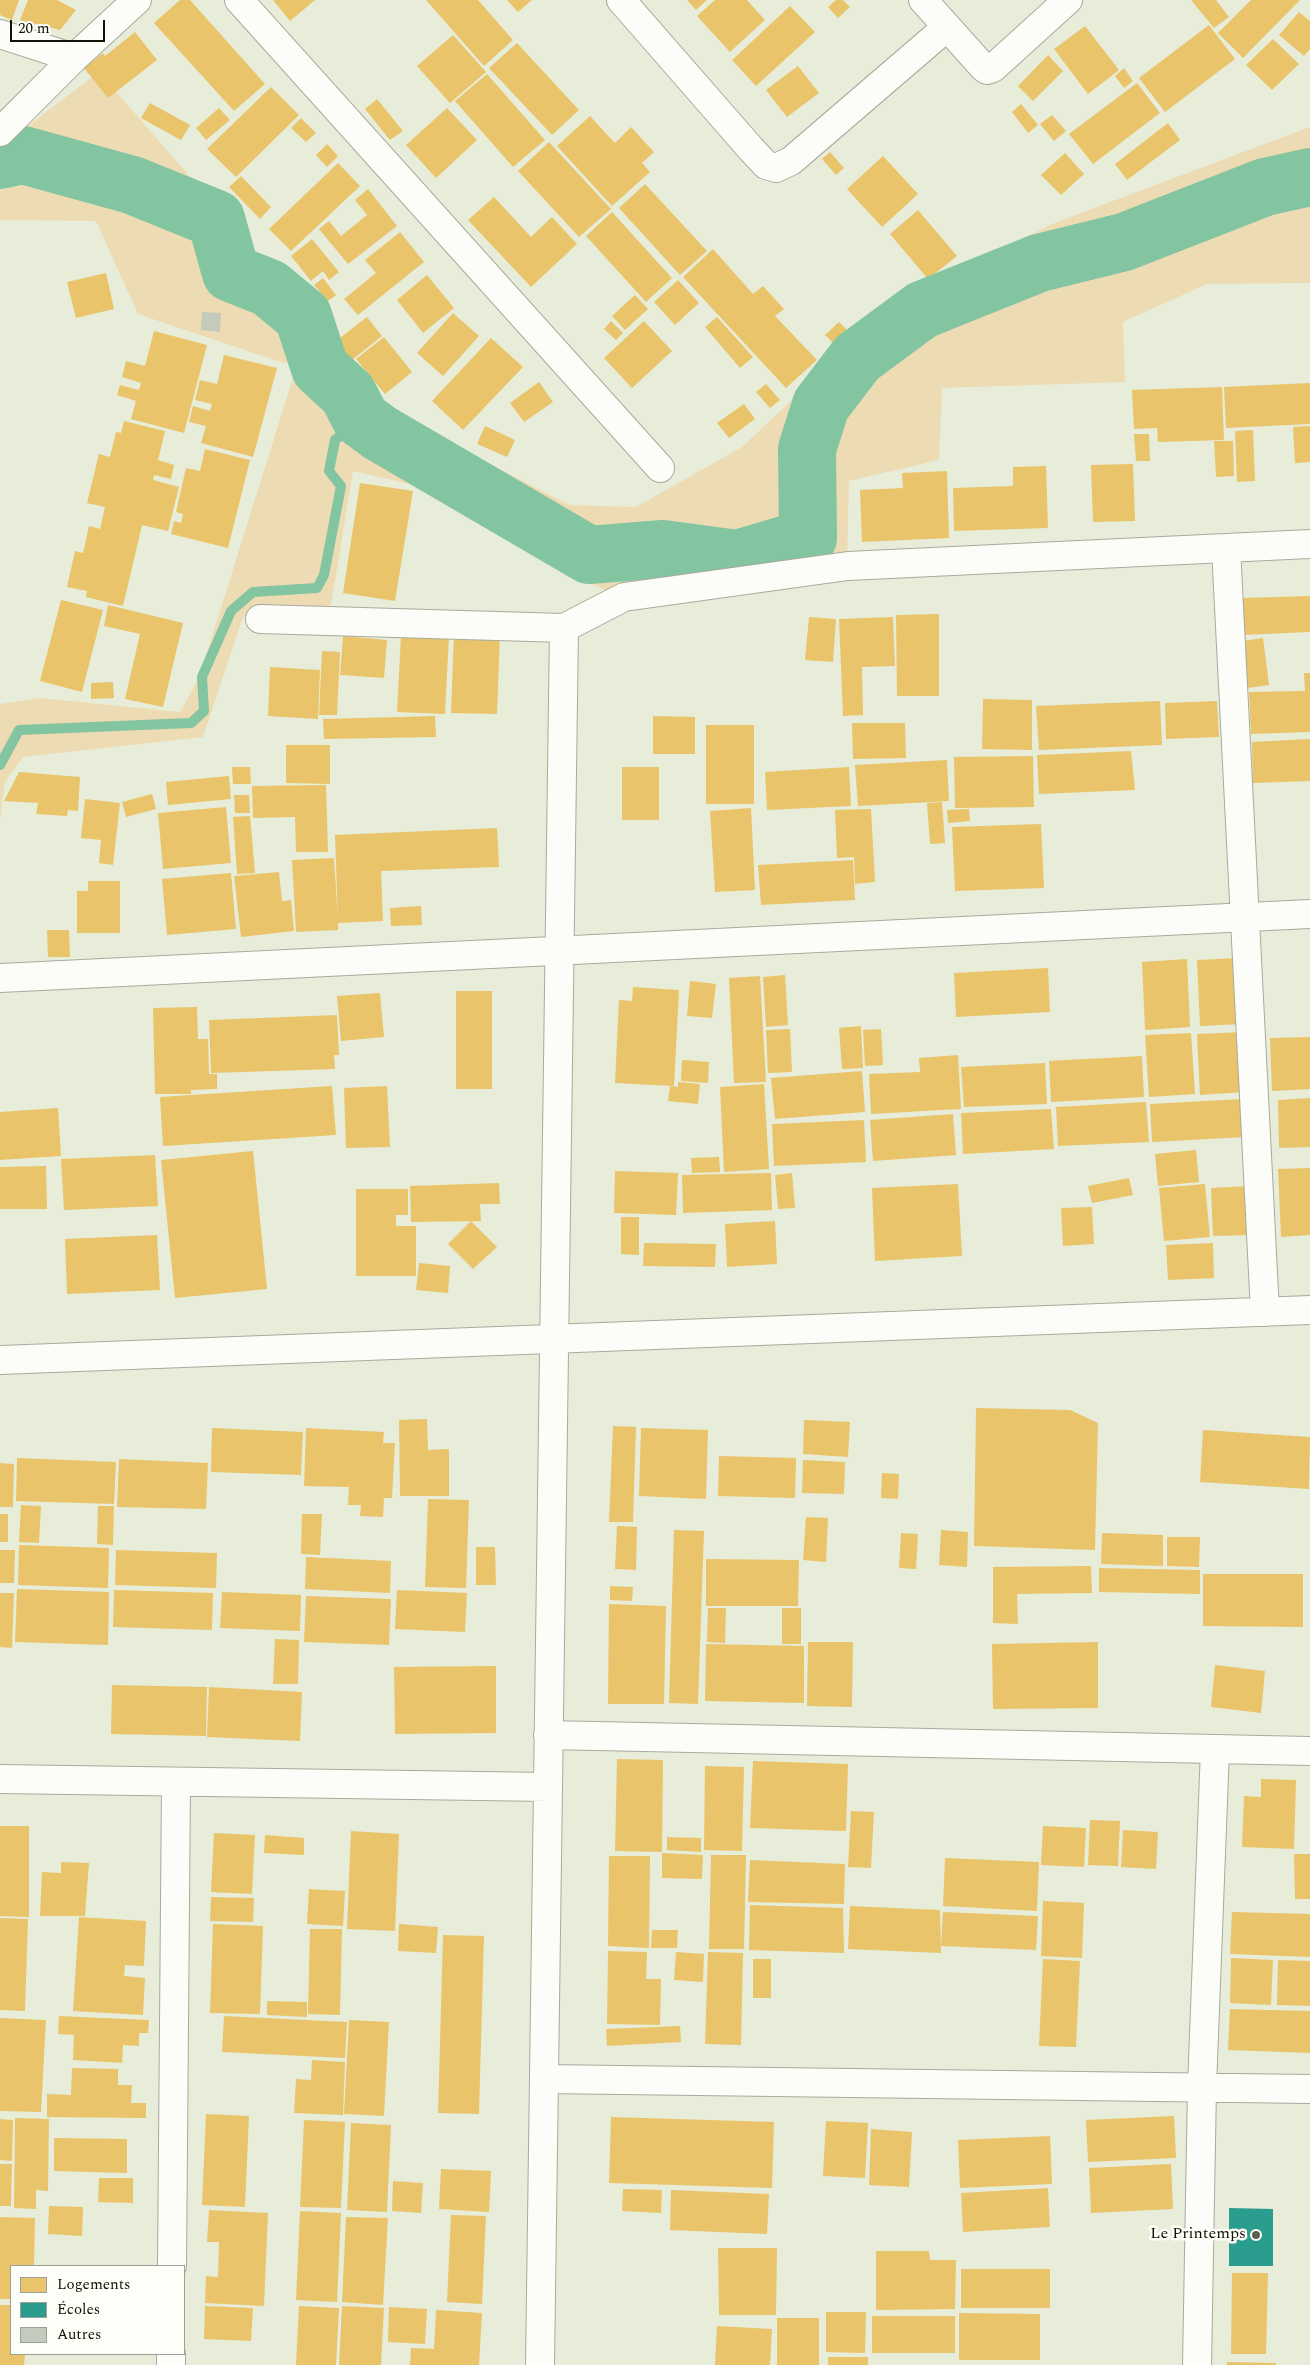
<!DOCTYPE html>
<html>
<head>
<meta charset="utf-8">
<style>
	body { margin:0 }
	#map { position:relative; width:1310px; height:2365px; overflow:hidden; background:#e8edd9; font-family:Spectral,serif }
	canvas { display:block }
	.legend { position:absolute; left:10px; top:2265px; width:175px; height:90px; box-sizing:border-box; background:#fcfef7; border:1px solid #9da097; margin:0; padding:6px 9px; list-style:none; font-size:15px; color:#0f1206 }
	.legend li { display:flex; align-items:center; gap:10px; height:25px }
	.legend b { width:25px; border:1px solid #9da097 }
	.scale { position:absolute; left:10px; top:20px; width:95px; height:22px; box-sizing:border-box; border:2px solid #0f1206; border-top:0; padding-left:6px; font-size:15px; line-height:18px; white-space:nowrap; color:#0f1206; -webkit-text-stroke:4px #fcfef7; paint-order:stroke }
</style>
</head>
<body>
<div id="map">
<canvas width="1310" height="2365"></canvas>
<ul class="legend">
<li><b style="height:14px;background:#e9c46a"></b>Logements</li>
<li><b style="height:14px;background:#2a9d8f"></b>Écoles</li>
<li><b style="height:14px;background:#c4cbbc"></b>Autres</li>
</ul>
<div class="scale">20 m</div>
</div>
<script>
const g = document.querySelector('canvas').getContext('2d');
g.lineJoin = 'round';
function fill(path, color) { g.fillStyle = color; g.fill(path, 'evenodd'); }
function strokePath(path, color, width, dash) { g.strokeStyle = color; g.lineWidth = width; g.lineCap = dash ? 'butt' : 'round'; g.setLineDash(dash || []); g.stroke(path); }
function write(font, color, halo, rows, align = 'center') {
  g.font = font + ' Spectral,serif'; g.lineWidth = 5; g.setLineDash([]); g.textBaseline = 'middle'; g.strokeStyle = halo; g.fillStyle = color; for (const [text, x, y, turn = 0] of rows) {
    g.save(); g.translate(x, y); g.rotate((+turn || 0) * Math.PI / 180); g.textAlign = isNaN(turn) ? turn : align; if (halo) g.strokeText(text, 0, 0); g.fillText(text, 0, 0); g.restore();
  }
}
fill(new Path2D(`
	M99 72 399 417 569 505 636 507 742 447 900 298 1057 222 1310 127V283L1207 284 1123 322 1125 382 942 388 939 460 849 481 847 559 604 590 418 486 353 471 331 605 243 617 203 737 23 757 5 782 0 820V704L41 698 180 712 199 678 297 365 277 361 138 314 96 221 0 220V147Z`), '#eddbb4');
fill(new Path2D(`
	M0 0H19L12 20 0 15Z
	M28 0H57L76 10 60 30 20 20Z
	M180 0H190L265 84 234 111 154 23Z
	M273 0H315L290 21Z
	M426 0H478L513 40 484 66Z
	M507 0H532L518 12Z
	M687 0H707L696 10Z
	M715 0H747L765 20 730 52 697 16Z
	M836 0H843L850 7 838 18 828 7Z
	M1191 0H1216L1229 17 1214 28Z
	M1251 0H1300L1243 58 1218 33Z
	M790 6 815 32 756 86 732 60Z
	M1299 12 1310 21V49L1304 56 1279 35Z
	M1209 25 1235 59 1165 112 1139 78Z
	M1085 26 1119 70 1088 94 1054 49Z
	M135 32 157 60 108 98 84 68 103 53 105 56Z
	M453 35 486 72 450 103 417 66Z
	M1273 39 1299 64 1272 90 1246 65Z
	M517 43 579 110 552 135 489 68Z
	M1048 55 1063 71 1033 101 1018 86Z
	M798 66 819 93 787 117 766 90Z
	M1124 68 1133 81 1124 88 1115 76Z
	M487 74 545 140 513 167 455 101Z
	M1137 83 1160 113 1093 164 1069 134Z
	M271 87 299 115 236 177 207 149Z
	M377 99 403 131 390 140 365 109Z
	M150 103 190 125 181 140 141 118Z
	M1021 104 1038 125 1028 133 1012 112Z
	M219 108 230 120 206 140 196 128Z
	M447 108 477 140 436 178 406 145Z
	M1052 115 1066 131 1054 141 1040 124Z
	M590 116 615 143 631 127 654 152 642 163 650 172 612 206 557 146Z
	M301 118 316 133 306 142 291 128Z
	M1168 123 1180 140 1127 180 1115 164Z
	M549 142 611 209 579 237 518 171Z
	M327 144 338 156 327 167 316 155Z
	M830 152 844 168 836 175 822 159Z
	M1065 153 1084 174 1061 195 1041 175Z
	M883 156 918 194 882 227 847 189Z
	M338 163 360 186 291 251 269 229Z
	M241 176 271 207 260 219 229 187Z
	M645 184 707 251 680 275 619 208Z
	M368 189 397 226 348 264 319 229 329 221 341 236 367 215 355 200Z
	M494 197 531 237 552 217 577 244 531 287 468 220Z
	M918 210 957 256 928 279 890 234Z
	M612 212 672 278 646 302 586 236Z
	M400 232 424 262 358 315 344 299 376 273 365 260Z
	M312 239 339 272 329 280 323 271 311 281 291 256Z
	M713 249 753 294 763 286 784 309 775 316 817 360 786 388 683 277Z
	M106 273 114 309 76 318 67 282Z
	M427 275 454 308 423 333 397 300Z
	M323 278 336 295 328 301 314 285Z
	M678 280 699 303 675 325 654 302Z
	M635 295 648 309 625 330 612 316Z
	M453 313 479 336 443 376 417 353Z
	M367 317 382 336 352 360 336 341Z
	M717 317 753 357 740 368 705 327Z
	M611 321 623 333 616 340 604 329Z
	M644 321 672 351 632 388 604 358Z
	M839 322 857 340 843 353 825 335Z
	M154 331 207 345 184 433 131 419 136 401 117 395 120 385 139 390 141 383 122 377 126 361 145 366Z
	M384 337 412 372 385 394 356 359Z
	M491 338 523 367 463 430 432 401Z
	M224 355 277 368 253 457 201 443 206 426 189 422 193 406 210 411 212 404 195 400 200 380 217 384Z
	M539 382 553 402 524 422 510 403Z
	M1310 383V424L1226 428 1224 387Z
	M766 384 780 400 770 408 756 392Z
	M1222 387 1224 440 1158 442 1157 428 1134 429 1132 390Z
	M744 404 755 419 729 438 717 423Z
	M124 421 165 431 158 460 174 465 171 479 154 475 153 480 179 487 168 531 142 525 123 606 86 597 87 591 67 587 75 551 83 553 89 526 100 529 105 507 87 503 99 454 110 457 116 432 121 433Z
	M485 426 515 440 507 457 477 444Z
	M1310 426V462L1295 463 1293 427Z
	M1253 430 1255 481 1237 482 1235 431Z
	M1134 434H1149L1150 461H1136Z
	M1214 441H1233L1234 476 1216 477Z
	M205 449 250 460 228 548 171 534 174 521 181 523 183 514 176 512 186 468 200 471Z
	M1133 464 1135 521 1093 522 1091 465Z
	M1046 466 1048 528 954 531 953 488 1013 486V467Z
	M947 471 949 538 862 542 860 490 903 488 902 473Z
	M360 483 413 491 395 601 343 593Z
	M1310 596V632L1243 635 1242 598Z
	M61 600 103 610 82 692 40 681Z
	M108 605 183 623 163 707 125 699 140 634 104 626Z
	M939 614V696H897L896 615Z
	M809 617 836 619 833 662 805 660Z
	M893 617 895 666 862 667 863 715 843 716 839 619Z
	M454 632 500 633 497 714 451 713Z
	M401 635 449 637 445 714 397 712Z
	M343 636 387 640 384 678 340 675Z
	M1263 638 1269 685 1248 688 1242 641Z
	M322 651 340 652 337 715H319Z
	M270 667 320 670 318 719 268 716Z
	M1304 673H1310V732L1251 734 1249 692 1305 691Z
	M113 682 114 698 91 699V683Z
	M983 699 1032 700V750L982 749Z
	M1160 701 1162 745 1039 750 1036 706Z
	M1217 701 1219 737 1166 739 1165 703Z
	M435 716 436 737 324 739 323 719Z
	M653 716 695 717V754H653Z
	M852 723H905L906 758 853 759Z
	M706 725H754V804H706Z
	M1310 739V781L1253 783 1252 742Z
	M286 745H330V784L286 783Z
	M1131 751 1135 790 1039 794 1037 755Z
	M1033 756 1034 807 955 808 954 757Z
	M947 760 949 801 858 806 855 765Z
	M232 767H250L251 784H233Z
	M622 767H659V820H622Z
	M849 767 851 806 767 810 765 772Z
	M19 772 80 777 78 811 68 810 67 816 36 814 38 803 4 801Z
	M229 776 231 799 168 805 166 782Z
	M326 785 328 852H296L295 817 253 818 252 786Z
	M152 794 156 809 126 817 122 802Z
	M234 795H249L250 813H235Z
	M85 799 120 803 113 865 99 863 101 840 81 838Z
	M942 802 945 843 930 844 927 803Z
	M226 807 231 863 163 869 158 813Z
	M751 808 755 890 715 892 710 811Z
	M871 809 875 882 855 884 854 857 837 858 835 810Z
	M969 809 970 821 948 823 947 810Z
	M250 816 255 873 237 874 233 817Z
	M1041 824 1044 888 955 891 952 827Z
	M497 828 499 867 381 871 383 921 338 923V930L296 932 292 860 334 858 338 920 335 835Z
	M853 860 855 900 761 905 758 865Z
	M279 872 282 901 291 900 294 931 241 937 234 876Z
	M231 873 236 929 167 935 162 879Z
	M88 881H120V933H77V891H88Z
	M421 906 422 925 391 926 390 908Z
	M47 930H69L70 957H48Z
	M1238 958 1242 1024 1200 1026 1197 960Z
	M1187 959 1190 1027 1145 1030 1142 962Z
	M1048 968 1050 1012 956 1017 954 973Z
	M785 975 788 1025 766 1027 763 977Z
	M760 976 766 1082 734 1083 729 978Z
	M690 981 716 984 712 1018 687 1016Z
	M633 987 679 990 674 1086 615 1083 619 1000 632 1001Z
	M456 991H492V1089H456Z
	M380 993 384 1037 341 1041 337 996Z
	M197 1007 198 1039H208L209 1074H217V1089L191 1090V1094H155L153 1008Z
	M337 1015 339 1055H334L335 1069 211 1073 209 1020Z
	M861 1026 863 1068 842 1069 839 1028Z
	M790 1029 792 1072 768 1073 766 1030Z
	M881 1029 883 1065 865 1066 863 1030Z
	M1243 1032 1246 1092 1200 1095 1197 1034Z
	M1191 1033 1195 1094 1149 1097 1145 1035Z
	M1310 1037V1089L1272 1091 1270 1038Z
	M958 1055 961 1109 871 1114 869 1074 920 1072 919 1058Z
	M1142 1056 1144 1097 1051 1102 1049 1061Z
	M682 1060 709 1062 708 1083 681 1081Z
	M1045 1063 1047 1104 964 1107 961 1067Z
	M862 1071 865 1112 775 1119 771 1078Z
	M678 1082 700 1084 698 1104 668 1101 670 1086 678 1087Z
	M764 1084 769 1169 724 1172 720 1087Z
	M332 1086 336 1135 163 1146 160 1097Z
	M387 1086 390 1147 346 1148 344 1088Z
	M1310 1098V1147L1279 1148 1278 1100Z
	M1242 1099 1244 1137 1152 1142 1150 1104Z
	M1146 1102 1149 1142 1058 1146 1056 1107Z
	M58 1108 61 1156 0 1160V1112Z
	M1051 1109 1054 1149 963 1154 961 1113Z
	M953 1114 956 1155 873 1161 870 1120Z
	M864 1120 866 1162 774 1166 772 1124Z
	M1196 1150 1199 1182 1158 1186 1155 1154Z
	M253 1151 267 1289 175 1298 161 1160Z
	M155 1155 158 1206 64 1210 61 1159Z
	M719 1157 720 1172 692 1173 691 1158Z
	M46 1166 47 1209H0V1167Z
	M1310 1168V1235L1281 1237 1278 1169Z
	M615 1171 678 1173 676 1215 614 1213Z
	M771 1173 772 1210 683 1213 682 1175Z
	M792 1173 795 1208 778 1209 775 1175Z
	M1129 1178 1133 1195 1092 1203 1088 1186Z
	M499 1183 500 1204H480L481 1221 411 1222 410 1186Z
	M958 1184 962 1256 875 1261 872 1188Z
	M1205 1184 1210 1237 1164 1241 1159 1188Z
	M1250 1186 1252 1235 1213 1236 1211 1188Z
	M356 1189H408V1215H396V1226H416V1276H356Z
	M1092 1207 1094 1244 1063 1246 1061 1208Z
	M621 1217H639V1255L621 1254Z
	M471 1221 497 1247 473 1269 448 1244Z
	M775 1221 777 1264 727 1267 725 1224Z
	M157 1235 160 1290 67 1294 65 1239Z
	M644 1243 716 1244 715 1267 643 1266Z
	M1213 1243 1214 1278 1168 1280 1166 1245Z
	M419 1263 450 1266 448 1293 416 1290Z
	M976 1408 1070 1410 1098 1423 1095 1550 974 1546Z
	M427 1419 428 1450 449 1449V1496H400L399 1420Z
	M804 1420 850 1422 848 1457 803 1454Z
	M613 1426 636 1427 633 1522H609Z
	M212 1428 303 1432 301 1475 211 1472Z
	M306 1428 384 1432 383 1443H395L392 1498H384L383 1517 360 1516 361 1505H348L349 1487 304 1486Z
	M641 1428 708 1430 706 1499 639 1496Z
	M1203 1430 1310 1437 1309 1489 1200 1482Z
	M719 1456 796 1458 795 1498 718 1496Z
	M17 1458 116 1462 114 1504 16 1501Z
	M119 1459 208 1463 206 1509 117 1507Z
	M803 1460 845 1462 844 1494 802 1493Z
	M0 1463 14 1464 13 1507H0Z
	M882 1473 899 1474 898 1499 881 1498Z
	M428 1499 469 1500 466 1588 425 1587Z
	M21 1505 41 1506 39 1543 19 1542Z
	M98 1506H114L113 1545 97 1544Z
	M0 1514H8V1542H0Z
	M302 1514H322L320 1555 301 1554Z
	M806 1517 828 1518 826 1562 803 1560Z
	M617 1526 637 1527 636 1570 615 1569Z
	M674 1530 704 1531 698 1704 669 1703Z
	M941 1530 968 1532 967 1567 939 1565Z
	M901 1533 918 1534 916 1569 899 1568Z
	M1102 1533 1163 1535V1566L1101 1564Z
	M1167 1537H1200L1199 1567 1167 1566Z
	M19 1545 109 1548 108 1588 18 1585Z
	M476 1547H495L496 1585H476Z
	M0 1550H15L14 1583H0Z
	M116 1550 217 1553 216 1588 115 1585Z
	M306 1557 391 1561 390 1593 305 1589Z
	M706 1559 799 1560 798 1606H706Z
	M1091 1566 1092 1593 1017 1594 1018 1624 993 1623V1567Z
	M1099 1568 1200 1570V1594L1099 1592Z
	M1203 1574H1303V1627L1203 1626Z
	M610 1586 633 1587 632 1601 610 1600Z
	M17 1589 109 1592 108 1645 15 1642Z
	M114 1590 213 1593 212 1630 113 1627Z
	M397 1590 467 1593 465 1632 395 1629Z
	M222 1592 301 1595 300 1631 220 1628Z
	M0 1593H14L12 1648 0 1647Z
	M306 1596 391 1599 389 1645 304 1642Z
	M609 1604 666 1606 664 1704H608Z
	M708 1608H726L725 1643 707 1642Z
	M782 1608H801V1644H782Z
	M275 1639 299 1640 298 1684H273Z
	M808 1642H853L852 1707 807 1706Z
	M1098 1642V1708L993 1709 992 1644Z
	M706 1644 804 1646V1703L705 1701Z
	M1215 1665 1265 1671 1261 1713 1211 1707Z
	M496 1666V1733L395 1734 394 1667Z
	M112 1685 207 1687 206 1736 111 1734Z
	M209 1687 302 1692 300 1741 207 1737Z
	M617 1759 663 1760 662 1852 615 1851Z
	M753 1761 848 1764 846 1831 750 1828Z
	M705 1766 744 1767 742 1851 704 1850Z
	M1261 1779 1296 1780 1294 1849 1242 1847 1244 1796 1261 1797Z
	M851 1811 874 1812 871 1868 848 1867Z
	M1090 1820 1120 1821 1118 1866 1088 1865Z
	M0 1826H29V1917L0 1916Z
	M1043 1826 1086 1828 1084 1867 1041 1865Z
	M1123 1830 1158 1832 1156 1869 1121 1867Z
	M351 1831 399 1834 395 1931 347 1929Z
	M214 1833 255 1835 252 1894 211 1892Z
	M265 1835 304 1838V1855L264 1853Z
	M667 1837 701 1838V1852L667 1850Z
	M662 1853 703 1855 702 1879 662 1878Z
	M1294 1854H1310V1899H1295Z
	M711 1855H746L744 1949H709Z
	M609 1856H650L649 1948 608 1946Z
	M945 1858 1039 1862 1037 1911 943 1906Z
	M750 1860 845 1864 844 1904 748 1902Z
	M61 1862 89 1863 85 1916H40L42 1872 61 1873Z
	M309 1889 345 1891 343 1926 307 1924Z
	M211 1897 254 1898 253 1922 210 1921Z
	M1043 1901 1084 1903 1082 1958 1041 1956Z
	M750 1905 843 1908 844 1953 749 1950Z
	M850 1906 940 1910 941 1953 848 1949Z
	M943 1912 1038 1916 1036 1950 941 1946Z
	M1232 1912 1310 1914V1957L1230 1954Z
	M79 1917 146 1921 144 1966 125 1965 124 1976 145 1978 143 2015 73 2011Z
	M0 1918 28 1919 25 2011 0 2010Z
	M213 1924 263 1926 260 2014 210 2013Z
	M399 1924 438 1927 436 1953 398 1951Z
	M310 1929H342L340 2015 308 2014Z
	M652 1930H678L677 1948H651Z
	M443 1935 484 1936 479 2114 438 2113Z
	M608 1951 647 1952 646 1979H661L660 2025 607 2024Z
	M676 1952 704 1954 703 1982 674 1980Z
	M708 1952 743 1953 741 2045 705 2044Z
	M1231 1958 1273 1960 1271 2005 1230 2003Z
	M753 1959H771V1998H753Z
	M1043 1959 1080 1961 1076 2047 1039 2046Z
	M1278 1960 1310 1961V2006L1277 2005Z
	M267 2001 307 2002V2017L267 2015Z
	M1230 2009 1310 2011V2053L1228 2050Z
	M59 2016 149 2020 148 2033H139V2046L123 2045 122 2063 73 2060 74 2035 58 2034Z
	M224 2016 347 2022 345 2058 222 2052Z
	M0 2018 46 2020 41 2112 0 2111Z
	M349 2020 389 2022 384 2116 344 2114Z
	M680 2026 681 2042 607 2046 606 2029Z
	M312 2060 345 2062 343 2115 294 2113 296 2079 311 2080Z
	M72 2068 118 2069V2085H132L131 2103H146V2118L47 2117V2094L71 2095Z
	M206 2114 249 2116 245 2207 202 2205Z
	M1174 2116 1176 2158 1088 2162 1086 2120Z
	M611 2117 774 2122 772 2188 609 2183Z
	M15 2118 49 2119 48 2191 36 2190V2209L14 2208Z
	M0 2119 13 2120 12 2161 0 2160Z
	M304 2120 345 2122 341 2208 300 2207Z
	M826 2121 868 2123 865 2178 823 2176Z
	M351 2123 391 2125 387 2212 347 2210Z
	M871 2129 912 2132 909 2187 869 2185Z
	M1050 2136 1052 2184 960 2188 958 2140Z
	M54 2138 127 2139V2173L54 2171Z
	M0 2164H12L11 2206H0Z
	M1171 2164 1173 2209 1091 2213 1089 2168Z
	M441 2169 491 2171 489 2212 439 2209Z
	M99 2178H133V2203L98 2202Z
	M393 2181 423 2183 421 2213 392 2211Z
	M1048 2188 1050 2227 963 2232 961 2193Z
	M623 2189 662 2190 661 2213 622 2211Z
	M671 2190 769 2194 767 2234 670 2230Z
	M49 2206 83 2207 82 2236 48 2234Z
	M209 2210 268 2213 264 2306 205 2303 206 2276 218 2277 219 2242H207Z
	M300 2211 341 2213 337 2302 296 2300Z
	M451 2215 486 2216 482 2304 447 2302Z
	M0 2217 35 2218 34 2266H11V2299H0Z
	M346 2217 388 2218 383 2305 342 2302Z
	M718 2248H777L776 2315H719Z
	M876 2251H929L930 2260H956L955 2309 876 2310Z
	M961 2269H1050V2308H961Z
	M1232 2273H1268L1266 2354H1231Z
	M0 2305H11V2354H25L24 2365H0Z
	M205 2306 253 2308 251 2341 204 2339Z
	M299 2306 339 2308 336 2365H296Z
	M342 2306 384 2308 381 2365H339Z
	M389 2307 427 2309 425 2344 388 2342Z
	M436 2310 482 2313 479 2365H410L411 2348 434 2349Z
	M826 2312H866L865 2353 826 2352Z
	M959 2313 1040 2314V2360H959Z
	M872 2316H955V2353H872Z
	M777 2318H819V2365H777Z
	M717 2326 772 2329 770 2365H715Z
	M828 2357H868V2365H828Z
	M1227 2362 1276 2363V2365H1227Z`), '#e9c46a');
fill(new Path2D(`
	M1229 2208 1273 2209V2266H1229Z`), '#2a9d8f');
strokePath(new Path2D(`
	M0 765 19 730 191 723 204 711 202 677 231 611 253 592 317 588 324 575 341 486 329 471 335 440 361 419`), '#83c4a1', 10);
strokePath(new Path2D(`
	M0 160 23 155 132 185 216 219 231 273 269 288 303 316 320 368 348 394 361 419 380 433 589 555 663 549 737 559 808 538 807 449 821 405 857 358 922 310 1039 263 1124 242 1265 187 1310 177`), '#83c4a1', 58);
fill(new Path2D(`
	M202 312 221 313 220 332 201 330Z`), '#c4cbbc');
const minor = new Path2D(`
	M239 0 660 468
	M621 0 751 149 766 165 776 168 791 161 947 27
	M923 0 983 67 987 70 993 68 1068 0
	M0 34 74 58
	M0 132 74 58 137 0
	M1226 548 1265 1312
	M260 619 564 628 624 597 848 566 1310 544
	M0 978 1310 914
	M0 1360 1310 1310
	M548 1735 1310 1751
	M0 1779 548 1787
	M544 2079 1310 2089
	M172 2266 176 1782
	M171 2365V2354
	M540 2365 564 628
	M1197 2365 1202 2087 1215 1749`);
strokePath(minor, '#a7ab9c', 30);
strokePath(minor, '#fcfcf9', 28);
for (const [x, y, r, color] of [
	[1256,2235,5,"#5b5f50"]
]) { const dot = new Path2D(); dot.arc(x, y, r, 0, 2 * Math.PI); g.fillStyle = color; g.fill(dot); strokePath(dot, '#fcfef7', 2); }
write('16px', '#0f1206', '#fcfef7', [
	["Le Printemps",1246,2235]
], 'right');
</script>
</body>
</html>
